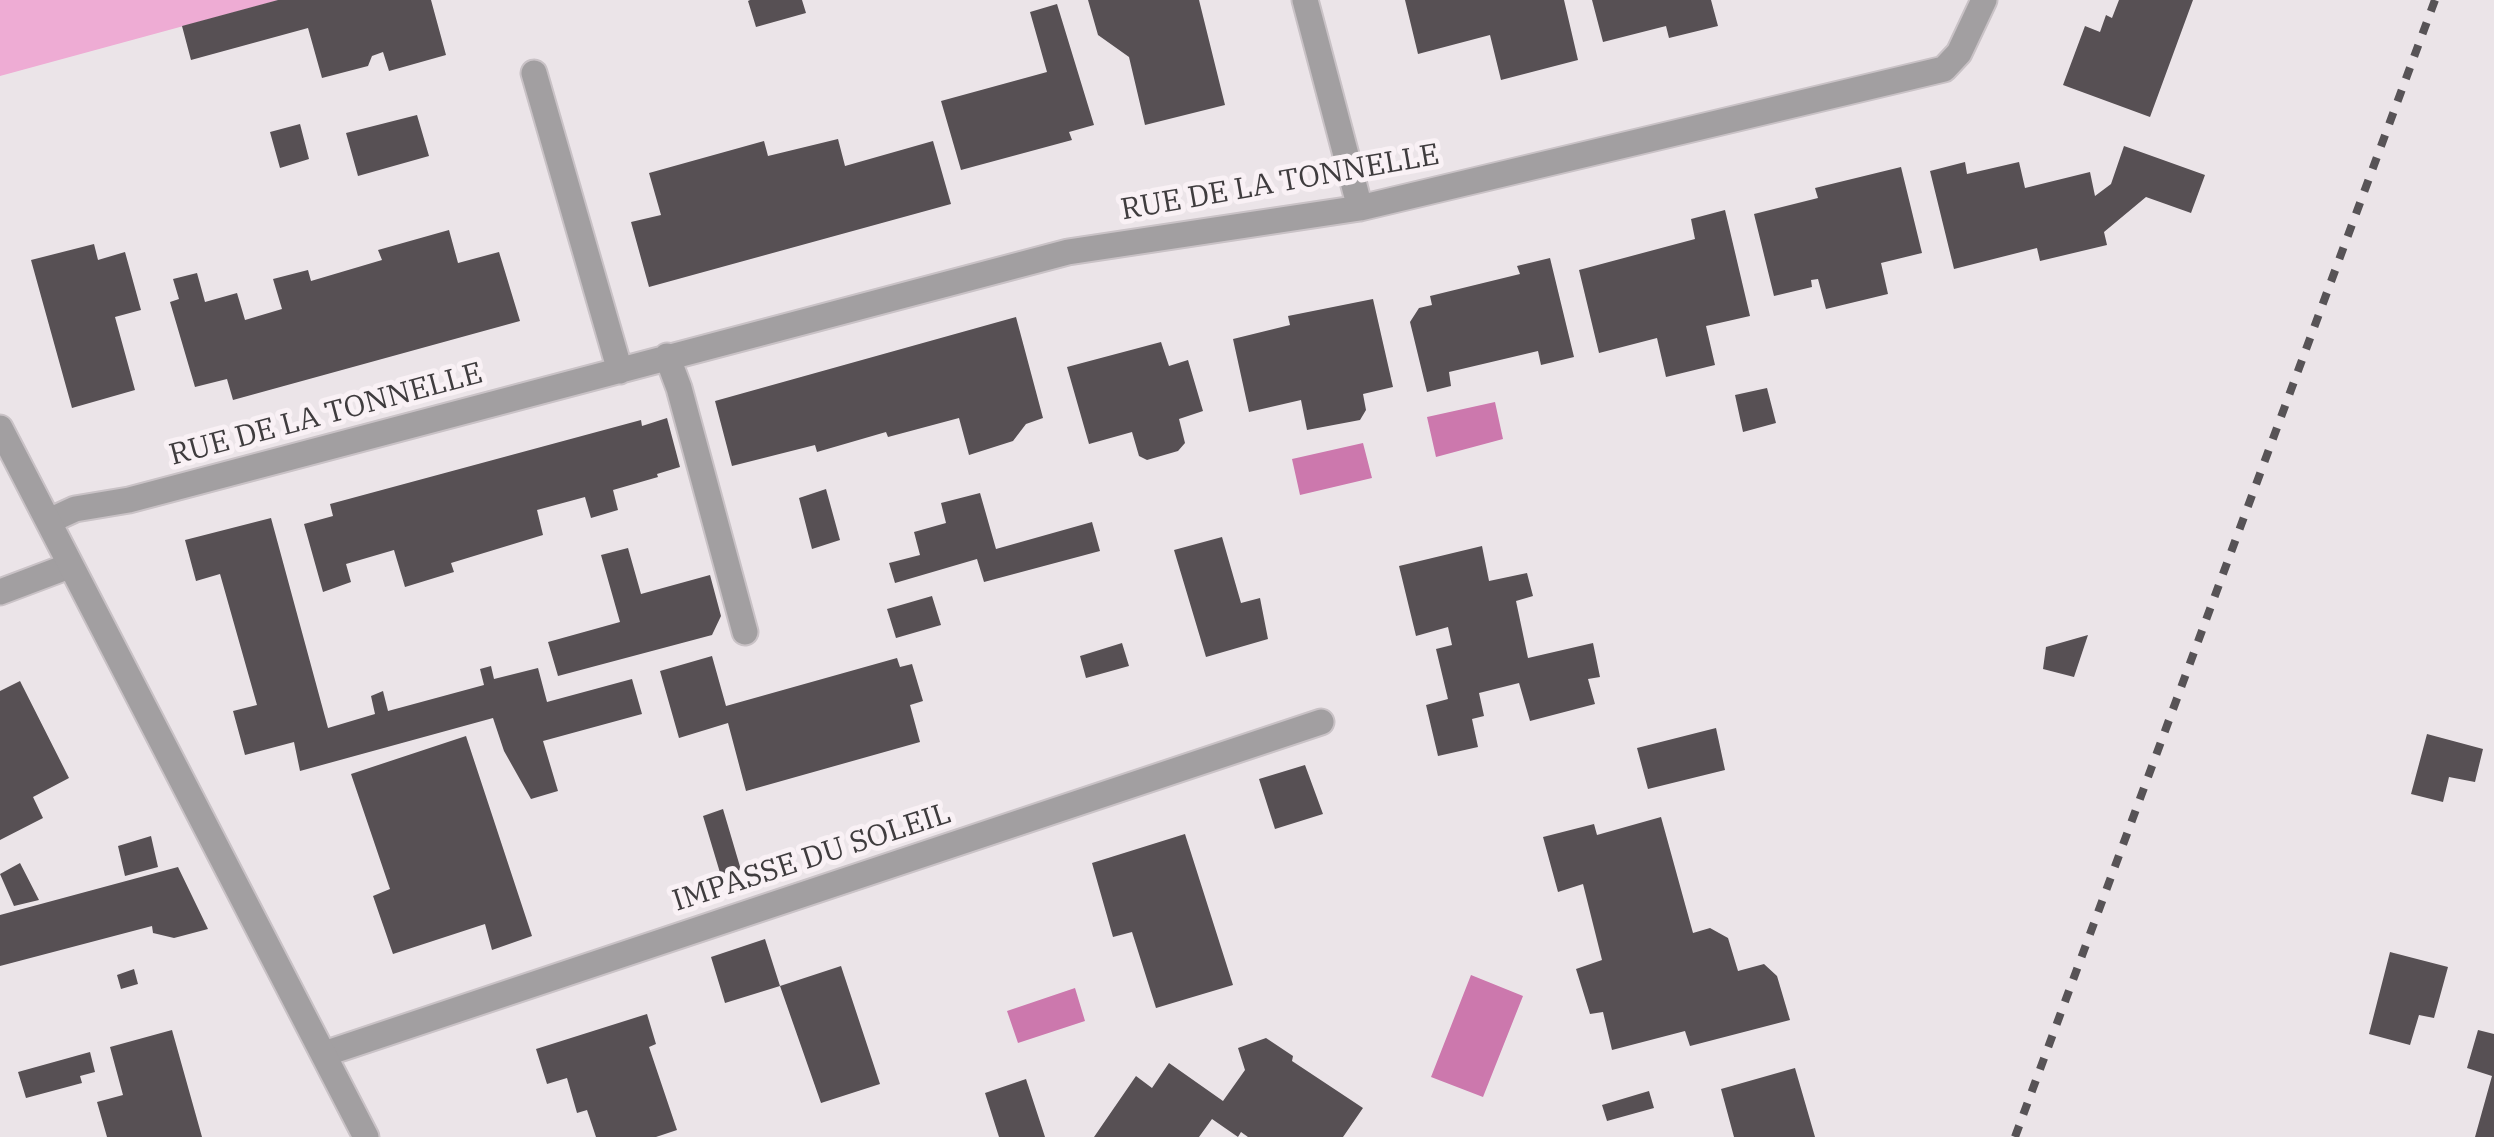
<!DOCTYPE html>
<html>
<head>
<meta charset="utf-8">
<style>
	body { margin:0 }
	canvas { display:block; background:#ebe4e8 }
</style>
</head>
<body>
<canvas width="2494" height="1137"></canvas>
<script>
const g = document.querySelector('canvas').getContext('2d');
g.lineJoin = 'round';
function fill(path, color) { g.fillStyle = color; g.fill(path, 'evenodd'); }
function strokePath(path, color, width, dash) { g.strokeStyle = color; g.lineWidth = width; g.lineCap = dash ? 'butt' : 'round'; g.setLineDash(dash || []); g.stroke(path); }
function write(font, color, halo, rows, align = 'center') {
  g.font = font + ' "IBM Plex Serif",serif'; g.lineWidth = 10; g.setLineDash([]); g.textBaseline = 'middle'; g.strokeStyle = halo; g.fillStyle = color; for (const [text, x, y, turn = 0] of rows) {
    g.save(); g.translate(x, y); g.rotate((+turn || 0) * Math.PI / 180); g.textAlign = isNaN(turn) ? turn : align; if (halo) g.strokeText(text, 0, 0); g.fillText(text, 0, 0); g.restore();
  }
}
fill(new Path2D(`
	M0 0H279L0 76Z`), '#eeacd4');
fill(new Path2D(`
	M1495 402 1503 439 1436 457 1427 417Z
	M1363 443 1372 478 1300 495 1292 459Z
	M1471 975 1523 996 1483 1097 1431 1077Z
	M1075 988 1085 1021 1018 1043 1007 1011Z`), '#cc78ad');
fill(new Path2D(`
	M278 0H431L446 55 389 71 383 52 372 56 368 66 322 78 308 28 191 60 182 26Z
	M750 0H802L806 13 756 27 748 1Z
	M1088 0H1199L1225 105 1145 125 1129 57 1098 35Z
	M1405 0H1564L1578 60 1501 80 1490 35 1418 54Z
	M1592 0H1711L1718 26 1669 38 1666 26 1603 42Z
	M2119 0H2193L2150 117 2063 85 2085 26 2100 32 2106 15 2112 18Z
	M1057 4 1094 125 1069 132 1072 140 961 170 941 101 1047 72 1030 12Z
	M417 115 429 156 358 176 346 133Z
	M300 124 309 159 280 168 270 132Z
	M838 139 845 166 933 141 951 204 649 287 631 222 661 215 649 173 764 141 768 156Z
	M2124 146 2205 175 2191 213 2146 197 2104 232 2107 245 2040 261 2037 248 1954 269 1930 171 1965 162 1967 174 2019 162 2025 188 2090 172 2095 196 2111 184Z
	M1901 167 1922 253 1881 263 1888 294 1826 309 1818 279 1811 280 1812 287 1774 296 1754 214 1818 198 1815 188Z
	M1725 210 1750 316 1706 326 1715 365 1666 377 1657 338 1599 353 1579 270 1695 239 1691 219Z
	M449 230 458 263 499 252 520 321 233 400 227 379 195 387 170 302 179 299 173 279 197 273 205 302 237 293 245 320 282 309 273 279 308 270 311 281 382 260 378 250Z
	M94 244 98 260 125 252 141 310 115 317 135 390 72 408 31 260Z
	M1550 258 1574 357 1541 365 1538 351 1449 372 1451 386 1427 392 1410 322 1419 308 1432 305 1430 296 1520 274 1517 266Z
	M1373 299 1393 387 1363 394 1366 410 1360 420 1307 430 1301 400 1249 412 1233 339 1290 325 1288 316Z
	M1016 317 1043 418 1026 424 1013 441 969 455 959 418 888 437 886 432 817 452 815 445 732 466 715 401Z
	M1161 342 1169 366 1188 360 1203 411 1179 419 1185 443 1178 451 1147 460 1139 456 1132 432 1089 444 1067 367Z
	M1767 388 1776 423 1743 432 1735 395Z
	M667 418 680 467 657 474 658 477 613 490 618 510 591 518 585 497 537 510 543 535 451 563 454 572 405 587 394 550 346 564 351 582 323 592 304 524 333 516 330 504 641 420 642 426Z
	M826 489 840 540 812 549 799 498Z
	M980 493 996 549 1092 522 1100 551 984 582 977 559 895 583 889 563 920 555 914 532 946 523 941 503Z
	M271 518 328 728 375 714 371 696 383 691 388 711 484 685 480 669 491 666 494 679 538 668 547 702 632 679 642 714 543 741 558 791 531 799 504 751 493 718 300 771 294 742 245 755 233 711 257 705 220 574 196 581 185 540Z
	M1222 537 1241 603 1260 598 1268 639 1206 657 1174 550Z
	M1482 546 1489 581 1527 573 1533 596 1516 601 1528 658 1593 643 1600 677 1588 679 1595 704 1530 721 1519 683 1479 693 1484 716 1472 719 1478 747 1438 756 1426 705 1448 699 1436 649 1452 645 1448 627 1416 636 1399 566Z
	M628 548 641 594 710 575 721 616 712 635 558 676 548 642 620 622 601 555Z
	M932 596 941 625 896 638 887 609Z
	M2088 635 2074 677 2043 669 2046 647Z
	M1122 643 1129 666 1086 678 1080 656Z
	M712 656 726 706 897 658 900 667 912 664 923 701 910 705 920 742 746 791 728 723 679 738 660 671Z
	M20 681 69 778 33 797 43 818 0 840V691Z
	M1716 728 1725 770 1648 789 1637 748Z
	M2427 734 2483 749 2475 782 2449 777 2443 802 2411 794Z
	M466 736 532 936 492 950 485 924 393 954 373 896 390 889 351 774Z
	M1305 765 1323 814 1275 829 1259 779Z
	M723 809 741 870 721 876 703 816Z
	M1661 817 1693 933 1710 928 1728 938 1738 971 1764 964 1777 976 1790 1020 1690 1046 1685 1031 1612 1050 1603 1012 1590 1014 1576 969 1602 960 1583 884 1558 892 1543 837 1594 824 1597 835Z
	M1185 834 1233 985 1156 1008 1132 932 1113 937 1092 863Z
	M151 836 158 867 125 876 118 846Z
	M20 863 39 900 14 906 0 874Z
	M178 867 208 929 174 938 153 933 152 926 0 966V915Z
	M765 939 780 986 841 966 880 1084 821 1103 780 986 725 1003 711 957Z
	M2390 952 2448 967 2434 1018 2419 1015 2410 1045 2369 1034Z
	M134 969 138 984 121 989 117 975Z
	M647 1014 656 1044 649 1047 677 1130 656 1137H596L587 1110 577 1113 567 1078 547 1084 536 1049Z
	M172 1030 202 1137H107L97 1102 123 1095 110 1047Z
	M2478 1030 2494 1034V1137H2475L2492 1076 2467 1068Z
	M1266 1038 1293 1056 1292 1061 1363 1108 1343 1137H1248L1241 1132 1238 1137 1212 1119 1199 1137H1094L1136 1076 1152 1088 1169 1063 1223 1101 1245 1070 1238 1048Z
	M90 1052 95 1072 80 1076 82 1083 26 1098 18 1072Z
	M1795 1068 1815 1137H1734L1721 1089Z
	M1026 1079 1045 1137H999L985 1093Z
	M1649 1091 1654 1108 1607 1121 1602 1105Z`), '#575054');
const minor = new Path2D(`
	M1305 0 1360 208
	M534 73 620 371
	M667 356 679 388 745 632
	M49 521 75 509 129 500 1068 252 1360 208 1944 69 1959 53 1984 0
	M0 592 69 566
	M324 1054 1321 722`);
const tertiary = new Path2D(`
	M0 428 366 1137`);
strokePath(minor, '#c9c2c6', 29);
strokePath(tertiary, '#c9c2c6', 29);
strokePath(minor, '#a29fa1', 25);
strokePath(tertiary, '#a29fa1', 25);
strokePath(new Path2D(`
	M2015 1137 2435 0`), '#575356', 8, [12, 12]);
write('30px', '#3f3c3e', '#f9f1f5', [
	["RUE DE LA TONNELLE",1280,183,-10],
	["RUE DE LA TONNELLE",326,415,-15],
	["IMPASSE DU SOLEIL",812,858,-18]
]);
</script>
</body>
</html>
